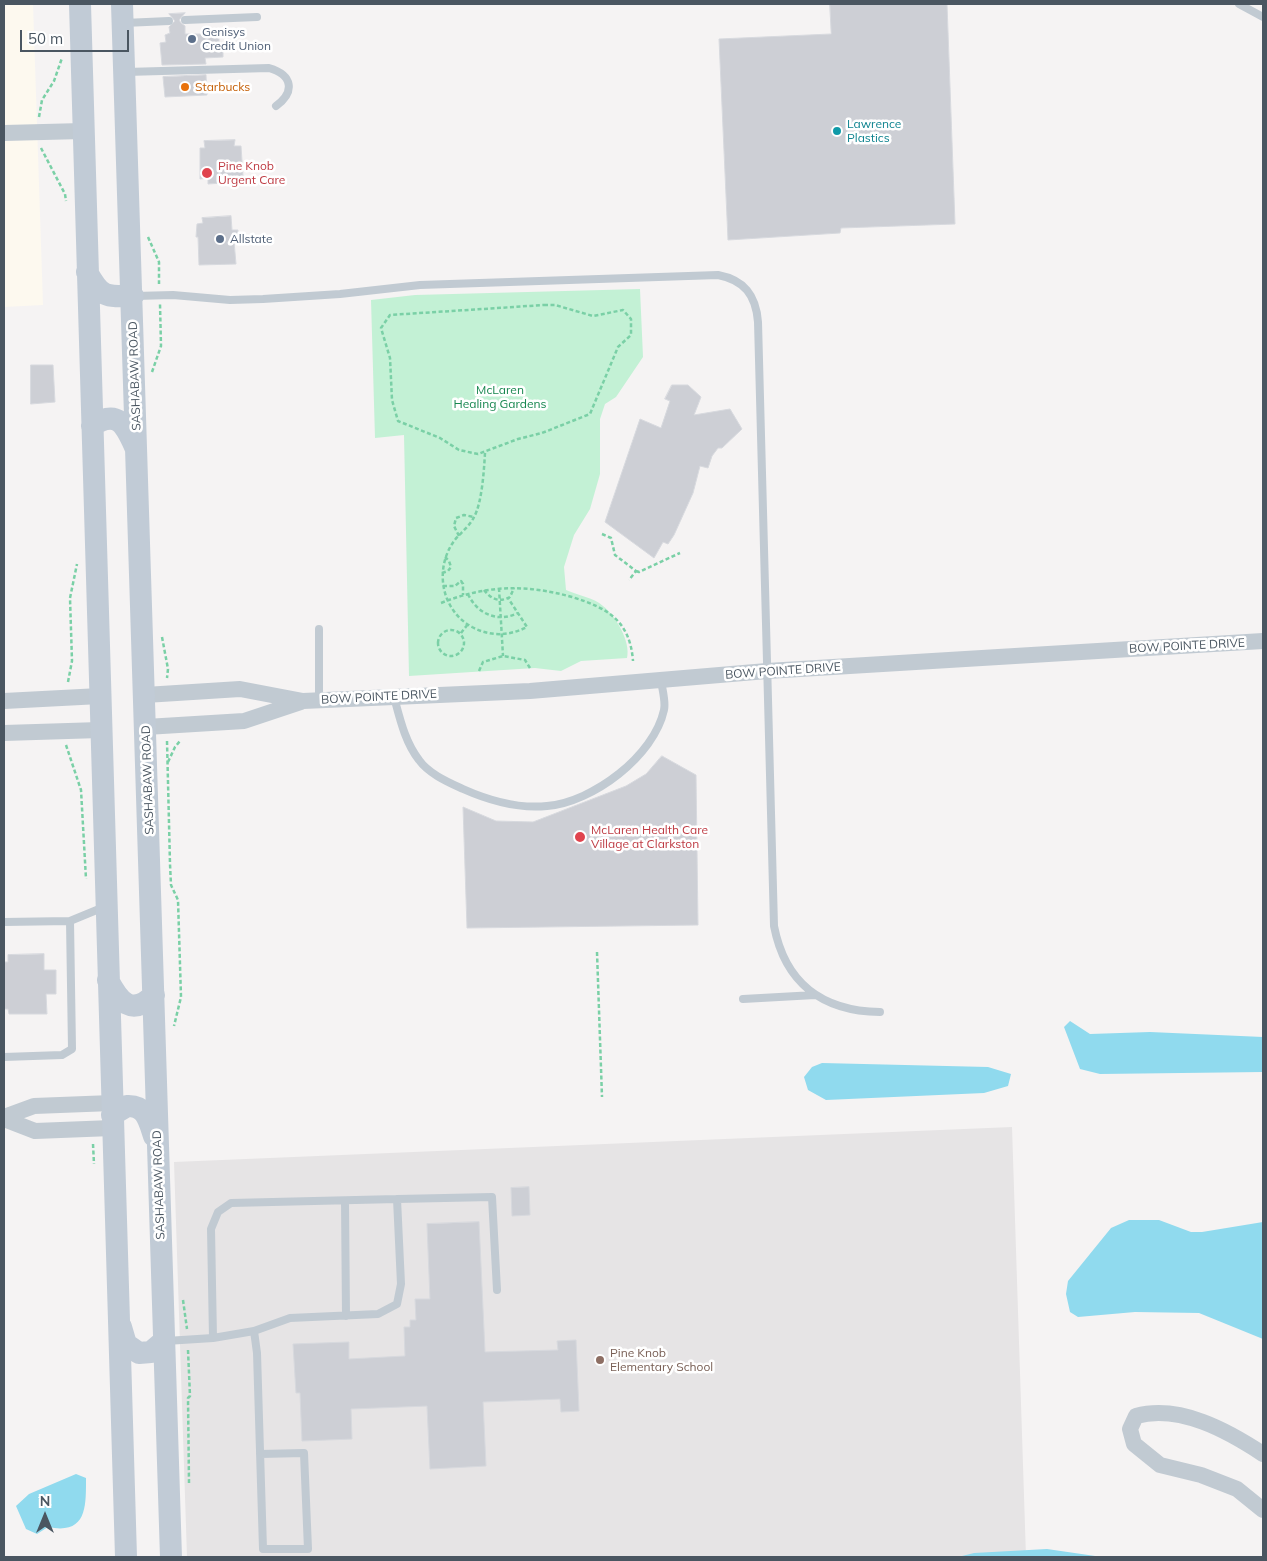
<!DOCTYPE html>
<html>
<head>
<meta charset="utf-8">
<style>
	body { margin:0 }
	#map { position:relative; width:1267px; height:1561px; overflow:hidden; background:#f5f3f3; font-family:Mulish,sans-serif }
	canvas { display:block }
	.frame { position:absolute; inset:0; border:5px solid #4a5661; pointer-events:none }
	.north { position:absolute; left:20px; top:1491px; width:50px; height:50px; -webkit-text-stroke:4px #fff; paint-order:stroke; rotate:0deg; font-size:14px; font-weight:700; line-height:20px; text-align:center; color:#4a5661 }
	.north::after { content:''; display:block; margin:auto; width:18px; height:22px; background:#4a5661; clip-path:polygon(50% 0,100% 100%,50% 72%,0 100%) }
	.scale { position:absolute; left:20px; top:30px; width:109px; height:22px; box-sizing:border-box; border:2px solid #4a5661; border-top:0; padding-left:6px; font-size:15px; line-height:18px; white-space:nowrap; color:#4a5661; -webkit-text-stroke:4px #fff; paint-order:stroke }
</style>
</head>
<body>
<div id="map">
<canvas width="1267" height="1561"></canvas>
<div class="frame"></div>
<div class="north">N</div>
<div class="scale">50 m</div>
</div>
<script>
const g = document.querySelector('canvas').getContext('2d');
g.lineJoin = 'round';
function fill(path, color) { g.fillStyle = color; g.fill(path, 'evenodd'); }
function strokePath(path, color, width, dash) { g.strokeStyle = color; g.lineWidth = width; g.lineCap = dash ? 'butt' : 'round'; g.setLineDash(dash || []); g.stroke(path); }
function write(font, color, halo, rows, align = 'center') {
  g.font = font + ' Mulish,sans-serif'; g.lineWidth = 5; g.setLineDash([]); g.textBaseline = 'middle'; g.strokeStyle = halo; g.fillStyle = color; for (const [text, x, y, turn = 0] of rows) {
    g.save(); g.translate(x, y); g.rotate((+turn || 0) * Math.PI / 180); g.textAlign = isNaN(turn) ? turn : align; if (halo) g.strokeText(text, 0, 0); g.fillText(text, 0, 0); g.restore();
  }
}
fill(new Path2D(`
	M4 4H33L43 305 4 307Z`), '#fdf9ef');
fill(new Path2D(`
	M1012 1127 1026 1557H187L174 1162Z`), '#e6e4e5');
fill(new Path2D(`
	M640 289 643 357 616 397 605 404 600 419V474L590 509 574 535 564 567 566 590C577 595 595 598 603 606 616 616 631 642 627 658L581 661 561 671 535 668 409 676 404 435 375 438 371 300 415 295Z`), '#c3f1d5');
fill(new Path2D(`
	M1070 1021 1090 1034 1150 1032 1263 1037V1072L1100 1074 1080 1069 1064 1027Z
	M822 1063 988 1067 1011 1074 1008 1086 984 1093 826 1100 808 1090 804 1077 812 1067Z
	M1129 1220H1159L1191 1232H1202L1263 1222V1339L1199 1313 1135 1312 1078 1317 1070 1312 1066 1294 1068 1281 1111 1228Z
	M76 1474 86 1478C86 1507 87 1535 48 1527L37 1534 26 1529 16 1506 29 1494Z
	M1047 1549 1102 1557H958L974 1553Z`), '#90daee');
const building = new Path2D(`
	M830 4H947L955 224 841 228 840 233 728 240 719 39 831 34Z
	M185 13 179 20 181 23 185 26V34H219V43H223V57L205 58 206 64 162 65 160 43 166 42 165 35 170 33 169 27 175 21 169 14Z
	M206 75 207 95 165 97 163 77Z
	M235 140 234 146H241L243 176 237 177V182L208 184V178L200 179V148H205L204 141Z
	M231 216 232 230H238L237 241H234L236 264 199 265 198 237H196L197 224 203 223 202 218Z
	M31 365H53L55 402 31 404Z
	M672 385H688L701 397 694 415 730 409 742 429 722 448H718L712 456 708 468 700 466 693 493 674 535 668 544 663 542 654 558 605 522 640 419 661 428 670 401 665 399Z
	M662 756 696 775 698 925 467 928 463 807 496 821 533 822 626 786 646 774Z
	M44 954V970H56V994H46L47 1014H9L8 1009H4V962H8V955Z
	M529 1187 530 1215 512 1216 511 1188Z
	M479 1222 485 1352 558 1350 557 1341 576 1340 579 1411 561 1412 560 1399 483 1402 486 1466 430 1469 427 1406 351 1409 352 1439 302 1441 300 1393H296L293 1344 349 1342V1359L405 1356 404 1327H410V1320H416L415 1299H430L427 1224Z`);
fill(building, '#cdcfd5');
strokePath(building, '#d7d9de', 1);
strokePath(new Path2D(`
	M39 117 42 100 54 81 62 58
	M41 148 65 194 66 201
	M148 237 159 262V284
	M544 305H555L593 316 623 310 631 319V335L618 347 590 414 542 433 518 439 478 454 459 450 440 438 398 421 392 400 390 358 381 328 390 315Z
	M152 372 161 346 160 304
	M485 453C484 470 482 503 474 517 470 526 460 533 454 541 434 569 441 610 472 627 491 637 509 636 527 627L508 598
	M602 534 611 538 615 555 636 571 629 580
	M459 536 454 526 456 518 464 515 474 517
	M636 571 639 572 680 553
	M442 573 448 571 451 567 449 561 445 557
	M443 586H455L461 581 463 584V595
	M499 588 503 656
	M484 590C491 599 499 603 510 597L514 588
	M468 594C477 614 498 623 518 613
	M441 603C486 585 526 584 572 597 608 608 630 621 633 661
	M438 643a13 13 0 1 1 26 0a13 13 0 1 1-26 0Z
	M461 633 468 624
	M162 637 168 669 167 678
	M479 671 483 662 503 656 525 660 530 668
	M68 682 72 661 70 598 77 564
	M167 741 170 864 171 885 178 900 181 997 174 1026
	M66 745 81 790 86 879
	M168 762 175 747 180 741
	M597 952 602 1097
	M93 1144 94 1164
	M183 1300 187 1329
	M188 1350 190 1396 188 1398 189 1483`), '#7ad0a6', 2.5, [4, 2.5]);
strokePath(new Path2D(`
	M1239 4 1263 17
	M185 20 257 17
	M124 23 169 21
	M126 72 269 68C293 75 295 92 276 106
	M135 296 173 295 230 300 263 299 340 294 420 285 718 275C744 280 756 295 758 322L774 926C785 983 822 1011 880 1012
	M394 697C400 719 405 742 419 760 429 774 448 782 463 789 490 801 518 809 547 806 593 802 654 756 664 710 666 701 662 689 661 680
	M319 700V629
	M4 922 70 921 104 907
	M743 999 815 995
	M4 1057 62 1055 72 1049 70 921
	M345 1201 346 1316
	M254 1331 257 1353 263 1549H308L304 1453 260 1454
	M213 1338 211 1229 218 1212 231 1203 397 1199
	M166 1341 213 1338 254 1331 290 1318 378 1314 397 1304 401 1284 397 1199 492 1197 497 1290`), '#c1cad2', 8);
strokePath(new Path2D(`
	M4 133 83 131
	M145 695 240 689 303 701 530 691 767 671 1263 641
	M4 701 100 696
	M146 727 244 721 301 702
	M4 733 100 730
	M4 1117 34 1106 112 1103
	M4 1119 35 1131 112 1128
	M1263 1454C1228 1431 1180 1404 1136 1416L1130 1429 1134 1444 1160 1465 1201 1475 1237 1489 1263 1510`), '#c1cad2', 16);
strokePath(new Path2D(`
	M80 4 126 1557
	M122 4 171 1557
	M87 272C101 297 105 297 133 296
	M92 426C118 408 126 426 136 449
	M108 980C119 1001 131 1017 154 995
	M112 1115 127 1106C146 1105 149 1121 154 1136
	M121 1327 126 1344 139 1353 151 1352 164 1341`), '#c1cbd6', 22);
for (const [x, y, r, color] of [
	[192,39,5,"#5c6f8a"],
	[185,87,5,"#e8710a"],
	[837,131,5,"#0f9aa8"],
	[207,173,6,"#e0444e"],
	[220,239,5,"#5c6f8a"],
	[580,837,6,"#e0444e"],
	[600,1360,5,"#8d6e63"]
]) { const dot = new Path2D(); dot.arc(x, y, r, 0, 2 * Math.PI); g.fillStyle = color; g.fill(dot); strokePath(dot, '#fff', 2); }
write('12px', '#4e5e75', '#fff', [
	["Genisys",202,32],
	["Credit Union",202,46],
	["Allstate",230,239]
], 'left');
write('12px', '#c56008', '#fff', [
	["Starbucks",195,87]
], 'left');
write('12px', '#0d838f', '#fff', [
	["Lawrence",847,124],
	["Plastics",847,138]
], 'left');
write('12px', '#be3a42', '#fff', [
	["Pine Knob",218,166],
	["Urgent Care",218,180],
	["McLaren Health Care",591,830],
	["Village at Clarkston",591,844]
], 'left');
write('12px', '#4a5661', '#fff', [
	["SASHABAW ROAD",135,376,-92],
	["BOW POINTE DRIVE",1187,646,-3],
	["BOW POINTE DRIVE",783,671,-4],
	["BOW POINTE DRIVE",379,697,-3],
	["SASHABAW ROAD",148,780,-92],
	["SASHABAW ROAD",159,1185,-92]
]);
write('12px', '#17864f', '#fff', [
	["McLaren",500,390],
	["Healing Gardens",500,404]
]);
write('12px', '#785e54', '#fff', [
	["Pine Knob",610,1353],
	["Elementary School",610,1367]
], 'left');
</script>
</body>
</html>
